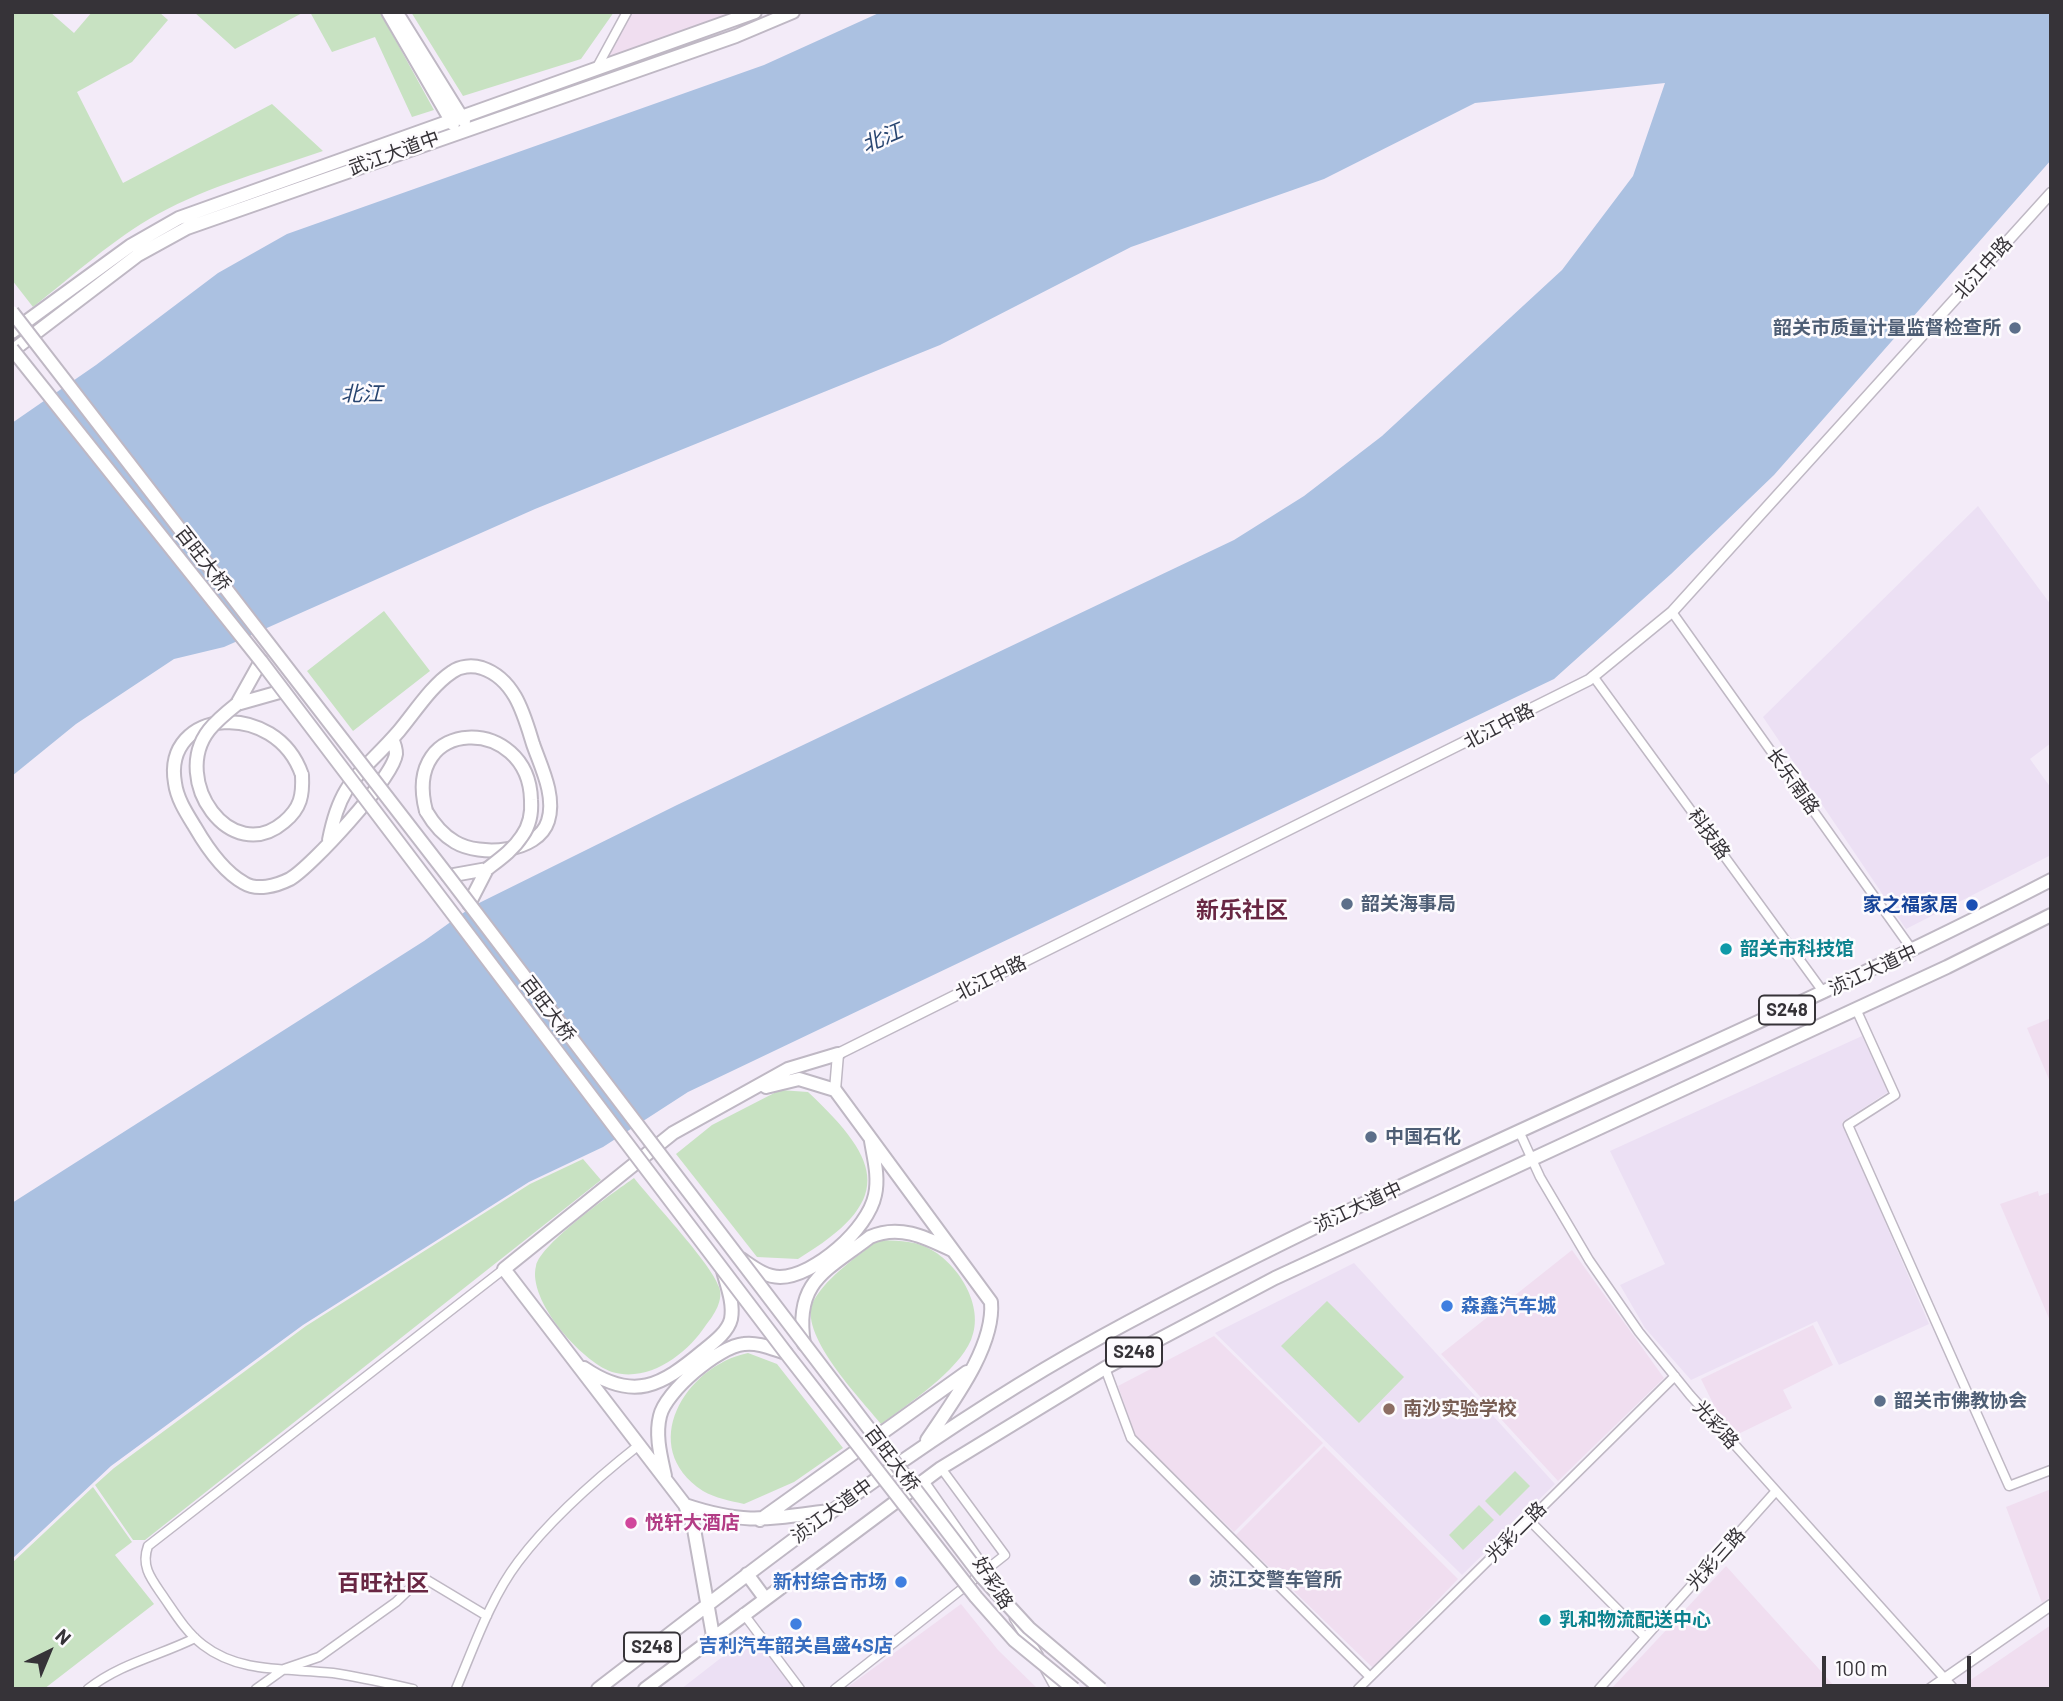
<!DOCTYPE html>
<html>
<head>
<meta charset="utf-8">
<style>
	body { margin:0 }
	#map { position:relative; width:2063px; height:1701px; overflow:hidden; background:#f3ebf8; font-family:Barlow,sans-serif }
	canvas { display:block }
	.frame { position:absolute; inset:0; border:14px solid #363338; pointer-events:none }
	.north { position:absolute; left:14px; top:1617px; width:70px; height:70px; -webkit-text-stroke:5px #fdfbfe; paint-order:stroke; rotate:43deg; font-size:19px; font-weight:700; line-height:28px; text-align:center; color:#363338 }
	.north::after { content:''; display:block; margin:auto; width:24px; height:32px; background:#363338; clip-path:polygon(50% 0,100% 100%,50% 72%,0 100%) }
	.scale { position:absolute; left:1822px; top:1656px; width:149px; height:32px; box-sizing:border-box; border:4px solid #363338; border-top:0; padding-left:9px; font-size:21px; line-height:24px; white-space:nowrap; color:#363338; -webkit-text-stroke:5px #fdfbfe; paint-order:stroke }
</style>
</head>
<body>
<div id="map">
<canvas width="2063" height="1701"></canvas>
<div class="frame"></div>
<div class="north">N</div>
<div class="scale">100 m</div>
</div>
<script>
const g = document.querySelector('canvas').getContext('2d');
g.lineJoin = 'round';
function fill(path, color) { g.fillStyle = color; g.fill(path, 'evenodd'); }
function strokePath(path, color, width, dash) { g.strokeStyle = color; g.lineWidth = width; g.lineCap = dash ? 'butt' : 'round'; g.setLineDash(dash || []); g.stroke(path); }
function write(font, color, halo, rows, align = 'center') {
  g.font = font + ' Barlow,"Noto Sans SC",sans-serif'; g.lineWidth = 5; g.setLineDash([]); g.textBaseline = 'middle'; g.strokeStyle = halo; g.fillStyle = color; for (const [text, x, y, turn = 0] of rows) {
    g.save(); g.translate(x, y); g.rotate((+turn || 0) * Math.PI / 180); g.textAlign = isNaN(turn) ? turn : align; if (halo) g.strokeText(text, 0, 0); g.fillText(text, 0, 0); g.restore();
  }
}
fill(new Path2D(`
	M1978 506 2051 605V743L2030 759 2051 788V855L1906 929 1763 717Z
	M1862 1036 1888 1092 1842 1122 1929 1324 1839 1365 1817 1321 1691 1380 1645 1328 1620 1285 1665 1264 1610 1151Z
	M1354 1263 1555 1484 1462 1575 1215 1333Z
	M753 1633 795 1689H681Z`), '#ece0f4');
fill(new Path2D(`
	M629 12H734L604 60Z
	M2051 1018V1084L2027 1028Z
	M2038 1191 2039 1196 2051 1192V1323L2000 1204Z
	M1572 1250 1664 1378 1558 1481 1441 1354Z
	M1813 1325 1833 1365 1783 1390 1792 1408 1730 1438 1701 1379Z
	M1214 1336 1323 1443 1234 1532 1135 1435 1118 1386Z
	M1324 1446 1458 1579 1373 1668 1236 1535Z
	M2051 1489V1597L2042 1603 2006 1507Z
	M1726 1566 1837 1689H1611Z
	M961 1604 998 1650 1038 1689H845Z
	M2051 1625V1689H1973L1966 1683Z`), '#f0def0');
fill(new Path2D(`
	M12 12H50L74 33 92 12H159L168 20 132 62 77 92 123 183 272 104 323 151C268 170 209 186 158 214 113 239 74 275 33 307L12 280Z
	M194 12H304L235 49Z
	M310 12H380L434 110 412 117 375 37 332 52Z
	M411 12H614L581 59 463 96Z
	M384 611 430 671 353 731 307 671Z
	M780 1090 808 1092C884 1163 894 1201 798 1259L757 1257 676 1154 712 1125Z
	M583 1159 601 1180 145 1540H133L95 1485 114 1468 306 1326 530 1184Z
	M634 1178C652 1201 711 1263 719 1287 724 1300 714 1315 706 1325 687 1354 649 1383 612 1372 581 1361 527 1300 536 1266 541 1243 613 1193 634 1178Z
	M878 1240C894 1241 911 1240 926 1247 957 1261 986 1306 971 1340 958 1371 907 1405 881 1424 862 1400 795 1332 814 1300 829 1275 856 1258 878 1240Z
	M1327 1301 1404 1377 1359 1423 1281 1346Z
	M748 1353 777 1364 843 1448 794 1482 744 1504C731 1501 715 1498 703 1491 636 1447 685 1366 748 1353Z
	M1515 1471 1530 1486 1500 1516 1485 1501Z
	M93 1487 132 1542 115 1555 154 1604 44 1689H12V1563Z
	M1479 1505 1494 1520 1463 1550 1449 1535Z`), '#c8e2c2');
fill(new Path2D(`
	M881 12H2051V160L1774 475 1671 574 1554 679 688 1092 603 1147 529 1182 303 1325 111 1466 12 1559V1203L424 941 473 906 677 805 1234 540 1304 496 1382 436 1562 270 1633 176 1665 83 1475 103 1324 179 1131 247 940 345 535 509 224 647 174 659 76 724 12 776V423L96 365 218 273 287 234 764 65Z`), '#abc1e1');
const minor = new Path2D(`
	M596 69 627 12
	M1672 612 1913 951
	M1593 676 1824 993
	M1856 1009 1895 1095 1848 1125 2009 1486 2051 1470
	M1519 1131 1540 1177 1589 1260 1639 1332 1690 1395 1954 1689
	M1105 1368 1131 1438 1370 1677
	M1529 1520 1645 1637
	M743 1613 800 1689
	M88 1689C121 1663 159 1656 195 1638
	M256 1689 284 1669 319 1657 396 1602 422 1577 487 1616
	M413 1689C386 1683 360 1677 333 1673 289 1668 240 1674 203 1645 187 1633 176 1615 165 1599 153 1581 140 1568 148 1546L504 1269
	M456 1689C474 1647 490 1599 518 1562 551 1518 596 1479 639 1445
	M835 1689 1005 1555 941 1468
	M1358 1689 1675 1376
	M1599 1689 1776 1491`);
const tertiary = new Path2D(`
	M835 1090 838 1054 1589 680 1672 612 2051 193
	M923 1481 997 1587
	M1015 1618 1038 1656
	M1046 1669 1057 1689
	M1930 1689 2051 1605`);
const primary = new Path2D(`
	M388 12 453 124
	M400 18 464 121
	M12 332 130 246 179 218 755 12
	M12 351 138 255 187 228 736 36 793 12
	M237 704 261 661
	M237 704 283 691
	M302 775C276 699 162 708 175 783 177 799 187 814 195 827 206 846 224 872 244 883 257 891 276 886 290 879 311 867 393 778 396 754 396 750 394 743 392 739
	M329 840C341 778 361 775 399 731 415 712 431 686 452 672 460 666 472 665 482 668 515 679 524 715 533 744 541 767 556 796 548 821 538 853 480 857 455 842 443 835 433 823 426 811
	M448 876 487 869
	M469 904 487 869
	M766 1087 799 1079 835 1090 991 1302C995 1347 951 1404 927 1440
	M741 1259C753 1267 765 1277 780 1277 815 1276 868 1229 875 1195 879 1177 874 1159 871 1141
	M804 1344C794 1281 826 1271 870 1237 899 1224 925 1237 952 1250
	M584 1368C634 1402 661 1386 703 1351 713 1343 728 1332 731 1319 734 1303 727 1286 723 1271
	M665 1476C661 1457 655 1436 660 1416 665 1392 719 1346 744 1344 758 1342 773 1349 786 1353
	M685 1505C745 1525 767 1519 829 1511
	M760 1520 967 1372
	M747 1574 764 1597
	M713 1636 694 1529 685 1505 504 1269 673 1133 788 1069 838 1054
	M598 1689C760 1565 919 1437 1099 1338 1408 1169 1738 1042 2051 880
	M645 1689 941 1468 1105 1368 1275 1278 1947 967 2051 915`);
strokePath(minor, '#bfb8c4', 11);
strokePath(tertiary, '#bfb8c4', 13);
strokePath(primary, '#bfb8c4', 16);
strokePath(minor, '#fff', 8);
strokePath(tertiary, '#fff', 10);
strokePath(primary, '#fff', 12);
const primaryBridge = new Path2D(`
	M12 312 448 876 982 1577 1029 1628 1101 1689
	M12 349 261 661 786 1353 976 1597 1014 1640 1074 1689
	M237 704C227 712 217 720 209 730 170 780 231 867 284 822 301 808 303 795 302 775
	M426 811C401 715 529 715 531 800 532 813 530 825 522 836 513 850 500 859 487 869`);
strokePath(primaryBridge, '#bfb8c4', 16, []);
strokePath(primaryBridge, '#fff', 12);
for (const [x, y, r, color] of [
	[2015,328,7,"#5c6f8a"],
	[1347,904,7,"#5c6f8a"],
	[1972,905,7,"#1a4fb4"],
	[1726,949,7,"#0f9aa8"],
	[1371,1137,7,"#5c6f8a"],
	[1447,1306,7,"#3f7fe0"],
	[1880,1401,7,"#5c6f8a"],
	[1389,1409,7,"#8d6e63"],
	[631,1523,7,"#d1479c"],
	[1195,1580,7,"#5c6f8a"],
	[901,1582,7,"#3f7fe0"],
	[1545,1620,7,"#0f9aa8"],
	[796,1624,7,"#3f7fe0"]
]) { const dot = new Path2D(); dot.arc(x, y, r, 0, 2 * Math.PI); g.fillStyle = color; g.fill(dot); strokePath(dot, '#fdfbfe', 2.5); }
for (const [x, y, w] of [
	[1787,1010,56],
	[1134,1352,56],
	[652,1647,56]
]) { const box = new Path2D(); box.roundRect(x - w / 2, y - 14.5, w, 29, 5); g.fillStyle = '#fdfbfe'; g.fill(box); strokePath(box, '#363338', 2); }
write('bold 18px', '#363338', null, [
	["S248",1787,1010],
	["S248",1134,1352],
	["S248",652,1647]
]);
write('19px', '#363338', '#fdfbfe', [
	["武江大道中",394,153,-20],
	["北江中路",1983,268,-48],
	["百旺大桥",203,559,52],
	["北江中路",1499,726,-27],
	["长乐南路",1793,781,55],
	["科技路",1709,834,54],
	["浈江大道中",1873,970,-25],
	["北江中路",991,978,-26],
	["百旺大桥",548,1009,53],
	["浈江大道中",1358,1207,-25],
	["光彩路",1716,1425,48],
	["百旺大桥",892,1459,53],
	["浈江大道中",832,1511,-36],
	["光彩二路",1516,1532,-45],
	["光彩三路",1716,1559,-48],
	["好彩路",993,1583,58]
]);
write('bold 19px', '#4e5e75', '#fdfbfe', [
	["韶关市质量计量监督检查所",2001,328,"right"],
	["韶关海事局",1361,904],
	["中国石化",1385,1137],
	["韶关市佛教协会",1894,1401],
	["浈江交警车管所",1209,1580]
], 'left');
write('bold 19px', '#164399', '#fdfbfe', [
	["家之福家居",1958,905]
], 'right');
write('bold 19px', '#0d838f', '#fdfbfe', [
	["韶关市科技馆",1740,949],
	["乳和物流配送中心",1559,1620]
], 'left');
write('bold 19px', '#366cbe', '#fdfbfe', [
	["森鑫汽车城",1461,1306],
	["新村综合市场",887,1582,"right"],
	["吉利汽车韶关昌盛4S店",796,1646,"center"]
], 'left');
write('bold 19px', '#785e54', '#fdfbfe', [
	["南沙实验学校",1403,1409]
], 'left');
write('bold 19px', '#b23c85', '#fdfbfe', [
	["悦轩大酒店",645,1523]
], 'left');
write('italic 21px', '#284570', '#fdfbfe', [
	["北江",882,138,-23],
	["北江",362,394]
]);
write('bold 23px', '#692743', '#fdfbfe', [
	["新乐社区",1242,910],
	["百旺社区",383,1583]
]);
</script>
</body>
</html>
